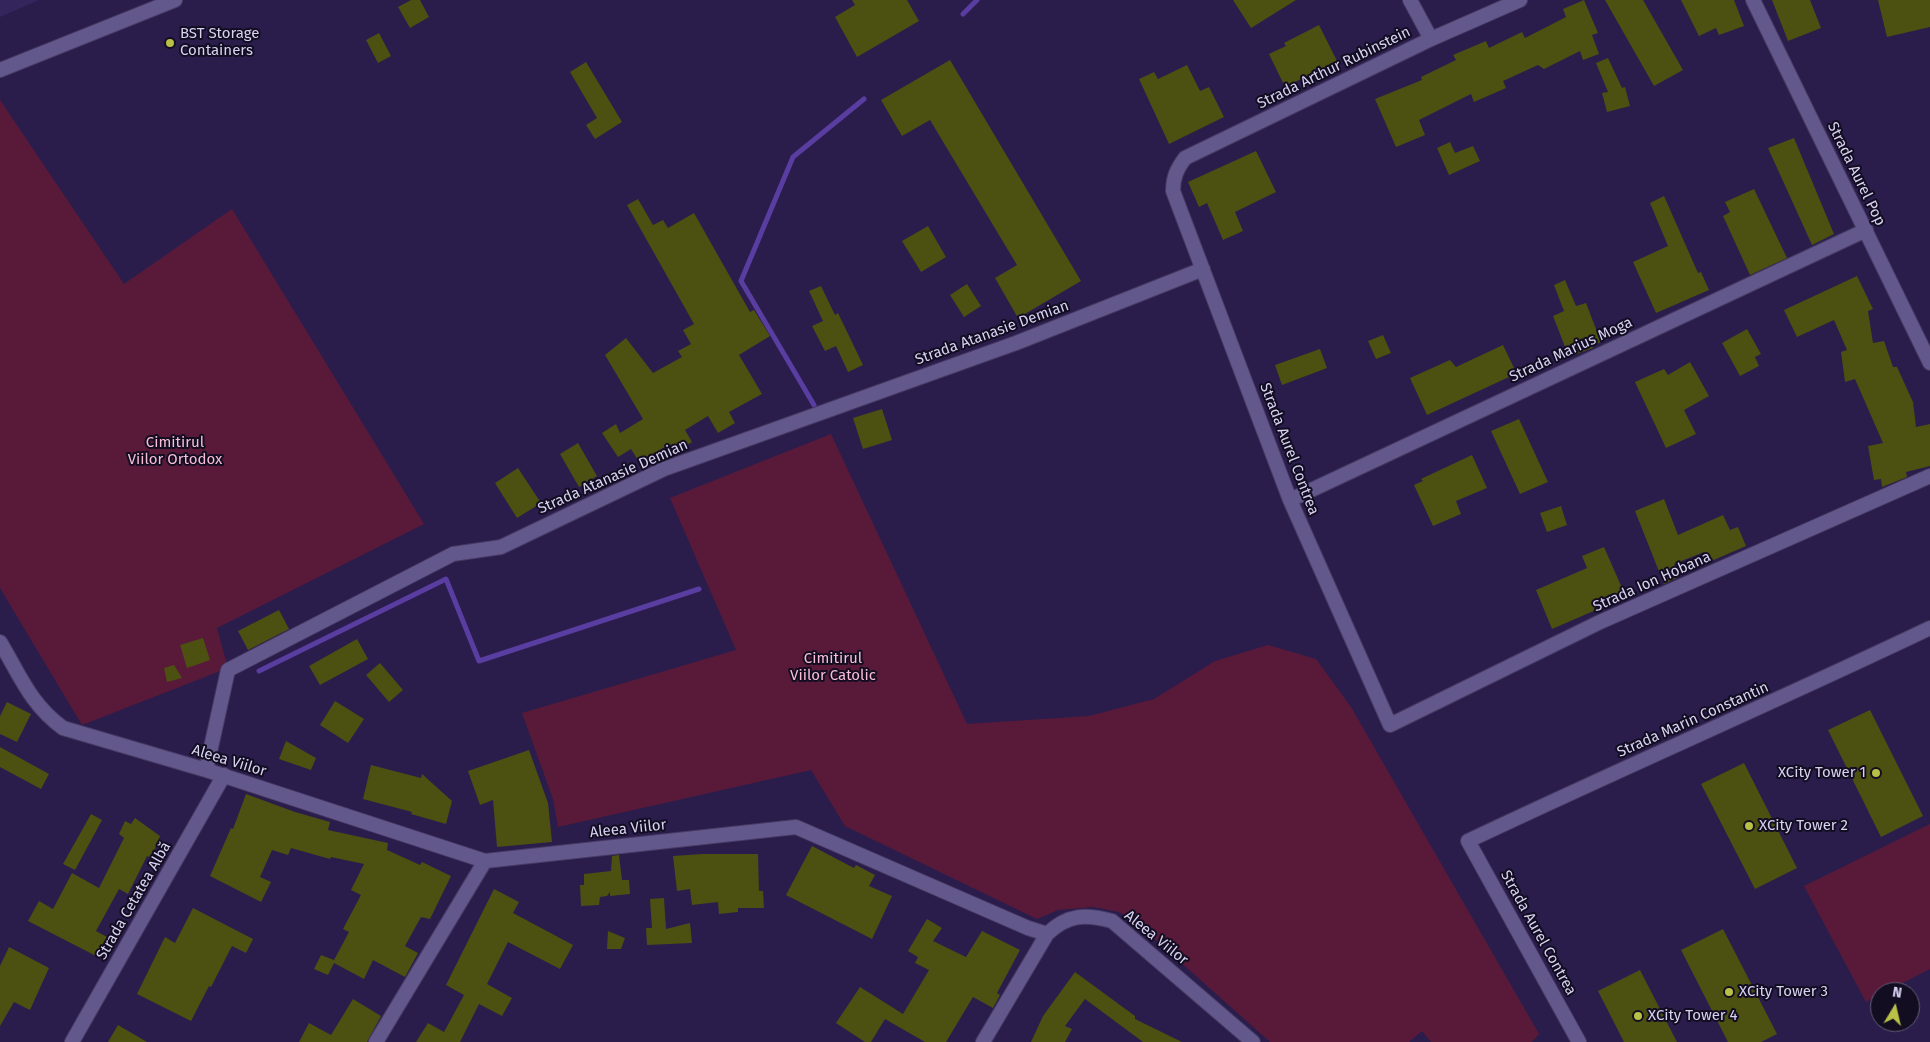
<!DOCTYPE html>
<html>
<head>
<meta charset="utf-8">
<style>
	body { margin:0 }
	#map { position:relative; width:1930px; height:1042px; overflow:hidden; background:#2a1d4c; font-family:"Fira Sans",sans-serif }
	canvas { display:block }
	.north { position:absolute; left:1870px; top:982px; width:50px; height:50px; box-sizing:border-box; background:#120d21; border:1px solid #615c74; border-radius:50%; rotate:9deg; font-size:14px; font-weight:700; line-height:20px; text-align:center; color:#d7d2f1 }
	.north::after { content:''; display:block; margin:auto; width:18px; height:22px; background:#b9c046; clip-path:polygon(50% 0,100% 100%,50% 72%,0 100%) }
</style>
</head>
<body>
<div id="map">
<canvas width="1930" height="1042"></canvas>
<div class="north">N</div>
</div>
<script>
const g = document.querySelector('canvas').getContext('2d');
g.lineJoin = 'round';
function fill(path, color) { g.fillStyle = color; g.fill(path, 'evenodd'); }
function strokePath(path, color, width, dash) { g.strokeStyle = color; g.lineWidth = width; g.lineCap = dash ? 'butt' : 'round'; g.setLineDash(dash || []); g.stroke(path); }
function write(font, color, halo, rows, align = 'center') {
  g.font = font + ' "Fira Sans",sans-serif'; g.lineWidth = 4; g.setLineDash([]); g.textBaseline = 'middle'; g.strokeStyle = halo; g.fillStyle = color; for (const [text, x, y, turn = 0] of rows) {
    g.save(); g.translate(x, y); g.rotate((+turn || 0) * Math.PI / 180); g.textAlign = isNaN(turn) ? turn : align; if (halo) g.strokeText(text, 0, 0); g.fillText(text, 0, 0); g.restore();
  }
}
fill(new Path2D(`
	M0 0H39L0 17Z`), '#34265c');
fill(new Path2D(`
	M0 100 124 284 232 209 424 524 217 628 228 668 82 725 0 588Z
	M831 434 967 724 1089 716 1154 699 1215 661 1268 645 1316 659 1351 707 1539 1034 1532 1042H1431L1422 1031 1409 1042H1270L1139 925 1119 912 1094 907 1058 910 1037 919 845 826 811 770 558 827 553 799 522 713 736 650 670 498Z
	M1930 824V969L1885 992H1880V994L1866 1002 1804 886Z`), '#591a3a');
strokePath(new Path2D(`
	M963 14 977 0
	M814 405 741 281 793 157 864 99
	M259 671 446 579 479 661 699 589`), '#5a3da0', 5);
fill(new Path2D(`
	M411 0H420L429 17 410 28 398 7Z
	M852 0H907L919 21 857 57 835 17 855 5Z
	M1233 0H1296L1251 28Z
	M1584 0 1598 33 1592 35 1599 54 1583 60 1580 51 1544 69 1538 65 1503 81 1506 88 1474 102 1471 94 1419 120 1425 135 1396 147 1375 99 1422 80 1421 77 1456 60 1453 55 1486 41 1489 48 1522 32 1525 38 1566 17 1563 9Z
	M1605 0H1643L1683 70 1654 86Z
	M1681 0H1734L1744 26 1719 35 1716 28 1699 36Z
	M1772 0H1810L1821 28 1788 41Z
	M1878 0H1930V27L1887 37Z
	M1319 25 1337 61 1285 87 1269 54 1286 46 1284 43Z
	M379 33 391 56 378 63 366 40Z
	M1608 58 1622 88 1625 87 1630 106 1607 112 1602 93 1608 92 1596 63Z
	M950 60 1081 281 1018 318 995 278 1017 265 930 120 902 136 881 100Z
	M586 62 622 122 595 139 586 125 597 118 570 72Z
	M1187 65 1200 91 1209 87 1224 117 1169 144 1139 79 1154 72 1158 79Z
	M1794 138 1834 234 1812 245 1768 148Z
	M1450 142 1455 153 1473 146 1480 161 1449 175 1437 148Z
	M1256 151 1276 192 1235 212 1243 231 1223 240 1207 203 1199 207 1188 182Z
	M1754 189 1787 258 1750 275 1723 216 1730 212 1725 202Z
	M1664 196 1698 273 1701 272 1709 290 1656 313 1633 262 1668 246 1650 203Z
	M638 199 653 225 663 220 668 228 694 213 750 312 754 310 770 336 739 355 762 394 729 412 735 423 718 433 708 416 685 430 692 442 675 452 670 444 639 462 631 449 618 457 602 433 616 424 620 433 643 419 605 355 626 338 653 373 682 357 678 351 691 344 683 330 694 324 627 205Z
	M928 226 946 257 921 272 902 241Z
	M1857 276 1873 309 1868 311 1873 343 1884 341 1893 367H1897L1913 402 1916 427 1930 424V466L1906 472 1907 477 1882 487 1881 479 1874 480 1868 446 1883 443 1855 379 1845 382 1841 352 1847 350 1834 320 1797 337 1784 310Z
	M1565 280 1576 306 1586 303 1601 342 1592 346 1593 348 1569 357 1553 316 1564 311 1554 285Z
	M967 284 981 306 964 317 950 295Z
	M821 286 835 315 838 313 863 365 848 372 836 346 825 351 812 326 823 321 809 291Z
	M1747 329 1761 354 1755 357 1759 366 1740 376 1722 343Z
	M1383 335 1391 353 1376 359 1368 341Z
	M1503 345 1515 370 1507 374 1509 377 1427 415 1410 378 1450 360 1456 367Z
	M1320 349 1327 368 1282 385 1275 365Z
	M1690 362 1709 396 1684 410 1696 434 1666 448 1635 382 1664 369 1668 375Z
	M882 409 892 440 863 449 853 418Z
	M1519 419 1548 482 1520 494 1491 431Z
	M578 443 597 476 579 487 560 454Z
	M1472 455 1487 488 1456 501 1461 514 1433 526 1414 485 1423 481 1421 479Z
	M518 468 541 503 517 518 495 483Z
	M1664 499 1678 535 1723 515 1730 530 1738 527 1746 546 1709 562 1704 552 1674 564 1679 577 1664 584 1635 511Z
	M1561 506 1567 525 1547 532 1540 513Z
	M1604 547 1626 597 1552 629 1536 590 1587 568 1582 556Z
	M279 610 289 629 248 650 238 631Z
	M203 638 210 660 187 668 180 645Z
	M357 639 368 659 320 685 309 666Z
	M380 663 403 690 389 702 366 675Z
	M174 665 182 678 167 682 164 668Z
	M335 701 364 719 348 743 320 725Z
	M7 702 31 714 17 742 0 734V716Z
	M1870 710 1923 816 1881 837 1828 730Z
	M286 741 316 758 311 770 279 759Z
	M0 747 49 774 41 789 0 767Z
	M529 750 548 803 552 842 497 847 493 800 480 805 468 771Z
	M1744 763 1797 868 1755 889 1701 784Z
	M371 765 421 778 422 774 452 801 446 824 411 814 412 812 363 799Z
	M246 794 295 812 330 822 328 830 388 843 387 850 420 865 422 862 451 876 430 919 421 917 405 946 418 953 405 977 373 960 364 979 334 963 328 975 314 969 321 955 334 960 349 932 343 929 361 895 351 890 364 864 331 857 330 859 291 848 288 855 272 850 260 877 271 882 261 902 210 876 231 828 233 829Z
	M91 814 102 820 75 870 63 864Z
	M135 818 160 836 151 858 147 856 128 894 119 889 96 931 107 937 96 956 28 921 39 901 53 909 72 873 99 888 124 838 119 834 125 821 131 824Z
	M812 846 854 868 856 865 875 875 869 886 892 896 872 939 786 895Z
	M702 854H758L759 891H763L764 908H738V912L719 914 718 902 692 905 690 889 677 891 673 856Z
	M619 855 622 880H629L630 894 610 896V892L607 896 600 897 599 905 581 906 580 885H584V874L611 871 612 856Z
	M494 889 519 902 513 913 573 945 560 969 508 942 487 984 512 998 502 1016 479 1004 460 1042H416L428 1023 444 1032 464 995 446 985Z
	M664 898 666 929 690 923 692 943 647 945 646 928H652L650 899Z
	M193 908 253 939 246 953 232 946 211 987 209 986 191 1021 137 994 165 937 175 943Z
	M927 919 942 928 933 941 966 957 982 931 1020 950 997 993 1000 995 993 1008 973 997 946 1042H925L885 1019 871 1042H865L836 1023 860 987 903 1014 929 970 915 963 918 957 908 951Z
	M1723 929 1777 1034 1761 1042H1728L1681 950Z
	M608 931 625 938 621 949H607Z
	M9 947 49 968 30 1010 14 1002 0 1026V966Z
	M1640 970 1677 1042H1624L1598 991Z
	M1075 972 1135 1016V1019L1182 1042H1143L1085 999 1065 1026 1072 1029 1065 1042H1031L1043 1016Z
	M353 999 381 1016 367 1042H299L309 1023 331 1035Z
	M118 1025 147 1042H108Z`), '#4c5010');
const minor = new Path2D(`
	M1410 0 1431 39
	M1520 0 1431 39 1185 158C1177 169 1173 177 1173 191L1290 500 1390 725 1600 622 1930 476
	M1753 0 1930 363
	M1290 500 1866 230
	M0 642C20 675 30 704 63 728L206 770 485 861 796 827 1028 928 1047 934C1068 914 1085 914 1112 921L1253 1042
	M206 770 228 670 453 554 501 547 664 469 1016 343 1203 269
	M72 1042 224 775
	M376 1042 485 861
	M983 1042 1047 934
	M1579 1042 1468 841C1622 768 1777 701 1930 628`);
const tertiary = new Path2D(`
	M0 70 175 0`);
strokePath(minor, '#473a63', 16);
strokePath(tertiary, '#473a63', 16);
strokePath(minor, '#63588c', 14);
strokePath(tertiary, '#63588c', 14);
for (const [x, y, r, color] of [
	[170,43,5,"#b9c046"],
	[1876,773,5,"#b9c046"],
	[1749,826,5,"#b9c046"],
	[1729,992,5,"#b9c046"],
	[1638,1016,5,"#b9c046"]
]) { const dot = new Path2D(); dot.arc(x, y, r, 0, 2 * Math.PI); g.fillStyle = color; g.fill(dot); strokePath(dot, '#120d21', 2); }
write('15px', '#d7d2f1', '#120d21', [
	["BST Storage",180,34],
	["Containers",180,51],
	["XCity Tower 1",1866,773,"right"],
	["XCity Tower 2",1759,826],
	["XCity Tower 3",1739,992],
	["XCity Tower 4",1648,1016]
], 'left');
write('15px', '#d7d2f1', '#120d21', [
	["Strada Arthur Rubinstein",1334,68,-26],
	["Strada Aurel Pop",1856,174,64],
	["Strada Atanasie Demian",992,333,-20],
	["Strada Marius Moga",1571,350,-25],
	["Strada Aurel Contrea",1289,449,69],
	["Strada Atanasie Demian",613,477,-24],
	["Strada Ion Hobana",1652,582,-24],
	["Strada Marin Constantin",1693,720,-24],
	["Aleea Viilor",229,761,17],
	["Aleea Viilor",628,829,-6],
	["Strada Cetatea Albă",134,901,-60],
	["Strada Aurel Contrea",1538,933,61],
	["Aleea Viilor",1156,938,39]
]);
write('15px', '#f8bed5', '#120d21', [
	["Cimitirul",175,443],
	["Viilor Ortodox",175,460],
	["Cimitirul",833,659],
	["Viilor Catolic",833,676]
]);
</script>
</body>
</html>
